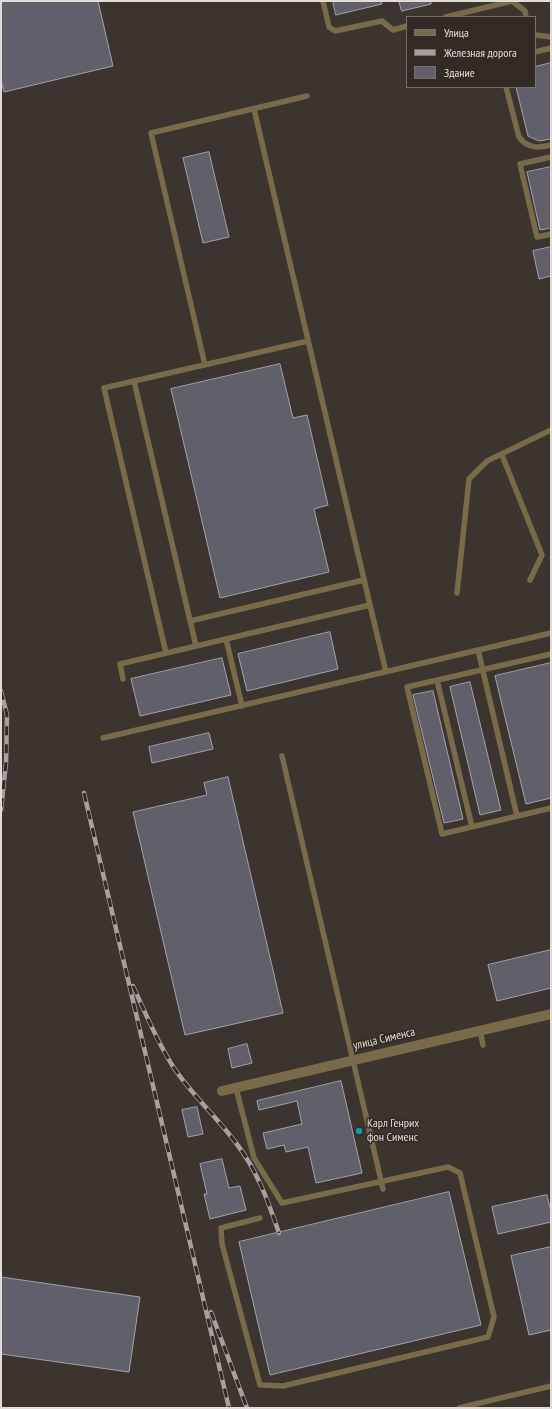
<!DOCTYPE html>
<html>
<head>
<meta charset="utf-8">
<style>
	body { margin:0 }
	#map { position:relative; width:552px; height:1409px; overflow:hidden; background:#3c342f; font-family:"PT Sans Narrow",sans-serif }
	canvas { display:block }
	.frame { position:absolute; inset:0; border:2px solid #e2dcd9; pointer-events:none }
	.legend { position:absolute; left:406px; top:16px; width:130px; height:72px; box-sizing:border-box; background:#322a25; border:1px solid #78716d; margin:0; padding:5px 7px; list-style:none; font-size:12px; color:#e2dcd9 }
	.legend li { display:flex; align-items:center; gap:8px; height:20px }
	.legend b { width:20px; border:1px solid #78716d }
</style>
</head>
<body>
<div id="map">
<canvas width="552" height="1409"></canvas>
<div class="frame"></div>
<ul class="legend">
<li><b style="height:5px;background:#786b49"></b>Улица</li>
<li><b style="height:5px;background:#a8a19d"></b>Железная дорога</li>
<li><b style="height:11px;background:#61606a"></b>Здание</li>
</ul>
</div>
<script>
const g = document.querySelector('canvas').getContext('2d');
g.lineJoin = 'round';
function fill(path, color) { g.fillStyle = color; g.fill(path, 'evenodd'); }
function strokePath(path, color, width, dash) { g.strokeStyle = color; g.lineWidth = width; g.lineCap = dash ? 'butt' : 'round'; g.setLineDash(dash || []); g.stroke(path); }
function write(font, color, halo, rows, align = 'center') {
  g.font = font + ' "PT Sans Narrow",sans-serif'; g.lineWidth = 3; g.setLineDash([]); g.textBaseline = 'middle'; g.strokeStyle = halo; g.fillStyle = color; for (const [text, x, y, turn = 0] of rows) {
    g.save(); g.translate(x, y); g.rotate((+turn || 0) * Math.PI / 180); g.textAlign = isNaN(turn) ? turn : align; if (halo) g.strokeText(text, 0, 0); g.fillText(text, 0, 0); g.restore();
  }
}
const building = new Path2D(`
	M1 1H98L113 66 4 92 1 80Z
	M333 1H381L382 4 336 15Z
	M399 1H431V4L402 11Z
	M551 63V139L539 141 528 136 516 87H535V67Z
	M209 152 229 237 203 243 183 158Z
	M551 167V228L540 230 527 172Z
	M551 247V276L539 279 533 251Z
	M280 364 293 418 307 415 328 505 314 509 329 572 220 598 171 389Z
	M330 632 338 669 247 691 238 654Z
	M222 658 231 695 140 716 131 679Z
	M551 663V798L526 804 495 676Z
	M470 682 501 810 480 815 450 687Z
	M433 691 463 819 444 823 413 695Z
	M209 733 213 749 152 763 149 747Z
	M228 777 283 1013 185 1035 133 812 207 795 204 783Z
	M551 950V988L497 1001 488 965Z
	M247 1044 252 1063 232 1068 228 1049Z
	M341 1081 362 1173 316 1183 308 1147 286 1152 284 1145 267 1149 263 1133 302 1124 297 1101 259 1110 257 1101Z
	M197 1107 203 1134 188 1137 182 1110Z
	M222 1159 229 1188 240 1186 246 1210 210 1219 204 1194H207L200 1164Z
	M449 1192 481 1325 270 1375 239 1242Z
	M547 1195 551 1212V1222L498 1234 492 1207Z
	M551 1247V1330L529 1335 511 1256Z
	M1 1277 140 1297 129 1372 1 1354Z`);
fill(building, '#61606a');
strokePath(building, '#a2a2ad', 1);
strokePath(new Path2D(`
	M323 1 329 27 335 31 382 21 393 30 407 26
	M512 1 525 11 526 17
	M446 17 512 1
	M535 35 551 37
	M535 52 551 48
	M506 87 519 137C528 149 538 148 551 145
	M254 109 370 605
	M551 157 520 164 537 237 551 234
	M205 365 151 133 307 96
	M134 381 196 646
	M502 455 542 555 530 580
	M457 593 469 479 487 461 551 430
	M190 621 364 580
	M226 639 242 706
	M478 650 517 816
	M166 653 104 388 308 341
	M551 654 407 687 442 834 551 808
	M123 679 120 664 370 605 386 672
	M437 680 472 827
	M103 738 551 633
	M282 756 383 1189
	M480 1030 483 1045
	M236 1088 254 1158 282 1203 448 1167 460 1173 494 1317 488 1337 283 1386 260 1385 222 1244 221 1228 260 1218
	M459 1408 551 1386`), '#786b49', 5.5);
strokePath(new Path2D(`
	M222 1091 551 1014`), '#786b49', 10);
const rail = new Path2D(`
	M1 691 7 715 6 763 1 810
	M84 793 229 1408
	M133 986C146 1014 157 1042 174 1068 192 1095 217 1117 236 1143 257 1170 268 1201 279 1233
	M211 1312 247 1408`);
strokePath(rail, '#a8a19d', 4.5);
strokePath(rail, '#322a25', 3, [9]);
for (const [x, y, r, color] of [
	[359,1131,4,"#0f9aa8"]
]) { const dot = new Path2D(); dot.arc(x, y, r, 0, 2 * Math.PI); g.fillStyle = color; g.fill(dot); strokePath(dot, '#322a25', 1.5); }
write('12px', '#e2dcd9', '#322a25', [
	["улица Сименса",384,1039,-13]
]);
write('12px', '#e2dcd9', '#322a25', [
	["Карл Генрих",367,1124],
	["фон Сименс",367,1138]
], 'left');
</script>
</body>
</html>
